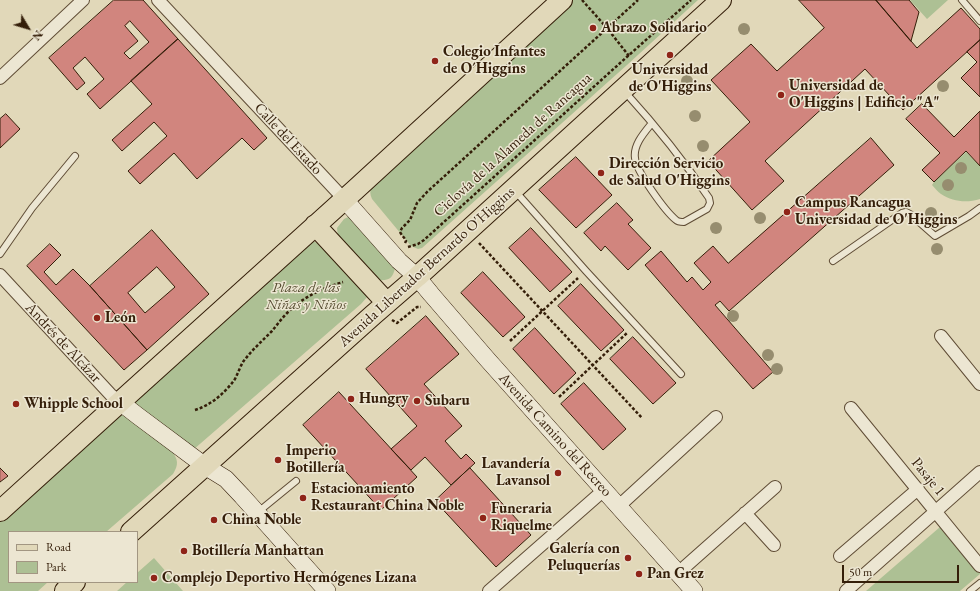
<!DOCTYPE html>
<html>
<head>
<meta charset="utf-8">
<style>
	body { margin:0 }
	#map { position:relative; width:980px; height:591px; overflow:hidden; background:#e1d8b9; font-family:"EB Garamond",serif }
	canvas { display:block }
	.legend { position:absolute; left:8px; top:531px; width:130px; height:52px; box-sizing:border-box; background:#ece6d2; border:1px solid #a29682; margin:0; padding:5px 7px; list-style:none; font-size:12px; color:#341e09 }
	.legend li { display:flex; align-items:center; gap:8px; height:20px }
	.legend b { width:20px; border:1px solid #a29682 }
	.north { position:absolute; left:8px; top:8px; width:40px; height:40px; -webkit-text-stroke:3px #ece6d2; paint-order:stroke; rotate:128deg; font-size:11px; font-weight:700; line-height:16px; text-align:center; color:#341e09 }
	.north::after { content:''; display:block; margin:auto; width:14px; height:18px; background:#341e09; clip-path:polygon(50% 0,100% 100%,50% 72%,0 100%) }
	.scale { position:absolute; left:842px; top:565px; width:117px; height:18px; box-sizing:border-box; border:2px solid #341e09; border-top:0; padding-left:5px; font-size:12px; line-height:14px; white-space:nowrap; color:#341e09; -webkit-text-stroke:3px #ece6d2; paint-order:stroke }
</style>
</head>
<body>
<div id="map">
<canvas width="980" height="591"></canvas>
<ul class="legend">
<li><b style="height:5px;background:#e1d8b9"></b>Road</li>
<li><b style="height:11px;background:#adc094"></b>Park</li>
</ul>
<div class="north">N</div>
<div class="scale">50 m</div>
</div>
<script>
const g = document.querySelector('canvas').getContext('2d');
g.lineJoin = 'round';
function fill(path, color) { g.fillStyle = color; g.fill(path, 'evenodd'); }
function strokePath(path, color, width, dash) { g.strokeStyle = color; g.lineWidth = width; g.lineCap = dash ? 'butt' : 'round'; g.setLineDash(dash || []); g.stroke(path); }
function write(font, color, halo, rows, align = 'center') {
  g.font = font + ' "EB Garamond",serif'; g.lineWidth = 3; g.setLineDash([]); g.textBaseline = 'middle'; g.strokeStyle = halo; g.fillStyle = color; for (const [text, x, y, turn = 0] of rows) {
    g.save(); g.translate(x, y); g.rotate((+turn || 0) * Math.PI / 180); g.textAlign = isNaN(turn) ? turn : align; if (halo) g.strokeText(text, 0, 0); g.fillText(text, 0, 0); g.restore();
  }
}
fill(new Path2D(`
	M573 0H698L627 65 422 248 418 249 411 246 372 199C368 190 372 185 375 178Z
	M910 0H948L927 19Z
	M966 152 980 166V199C967 203 953 202 941 194 938 192 935 188 932 185L934 182Z
	M348 217H353L395 268C393 278 389 281 378 280L338 237 337 228 344 219Z
	M307 240 315 242 323 246 368 296 361 304 193 450 129 400Z
	M123 415 128 417 172 451C178 460 179 464 173 474L106 532H9V582H48L38 591H0V519L119 416Z
	M940 527 980 572V574L960 591H866Z
	M154 558 183 591H117L127 582H137V573Z`), '#adc094');
const building = new Path2D(`
	M114 0H143L178 39 100 109 87 94 104 79 85 57 73 68 85 83 77 90 49 58ZM130 21 149 42 130 59 124 53 138 41 125 26Z
	M799 0H876L917 48 961 8 980 29V40L903 110 865 69 765 161 784 181 752 210 708 161 750 122 711 80 751 44 777 71 824 28Z
	M876 0H909L919 12 911 41Z
	M178 39 267 138 254 150 242 138 197 179 174 153 140 184 128 171 167 136 154 122 122 151 112 140 152 104 131 81Z
	M980 40V97L961 78 977 62 967 52Z
	M922 104 954 137 980 111V166L966 151 934 182 922 170 940 153 906 119Z
	M6 114 20 129 0 148V119Z
	M871 138 894 165 729 311 720 301 715 305 773 372 753 389 645 265 661 251 687 282 692 277 703 290 711 282 694 263 713 246 728 263Z
	M576 157 612 195 576 228 539 190Z
	M617 203 633 220 628 224 651 248 628 270 605 246 601 251 584 233Z
	M531 228 572 272 550 292 509 248Z
	M152 230 209 294 147 350 90 286ZM157 267 175 287 145 313 128 293Z
	M50 244 61 255 44 272 56 285 73 269 90 286 147 350 124 370 27 266Z
	M483 272 525 317 503 337 461 293Z
	M581 284 624 330 601 351 558 306Z
	M426 316 459 354 424 384 462 426 445 441 461 459 466 454 475 463 451 485 425 457 411 470 391 449 417 426 366 369Z
	M535 328 576 373 554 394 513 349Z
	M633 337 676 383 653 404 610 359Z
	M584 383 626 429 603 450 561 404Z
	M339 392 417 477 381 510 303 425Z
	M0 468 8 476 0 482Z
	M470 468 531 535 496 567 435 501Z`);
fill(building, '#d1857e');
strokePath(building, '#341e09', 1);
const lane = new Path2D(`
	M962 0 980 21
	M625 92C655 125 684 161 709 198L710 203 707 209 684 222C681 222 678 222 676 220 665 211 636 171 635 158 633 145 644 133 652 123
	M516 192 586 271 681 374
	M0 254 32 208 75 156
	M833 261 902 213 906 212 910 214 935 236 969 216 980 208
	M258 512 296 481
	M970 591 980 583`);
const street = new Path2D(`
	M158 0 344 199
	M0 78 83 0
	M0 275 111 395 120 402
	M941 336 980 384
	M851 408 980 566
	M619 506 716 417
	M745 513 774 545
	M840 556 918 489
	M678 573 775 487
	M489 591 604 490
	M846 591 980 472`);
const secondary = new Path2D(`
	M344 199 399 261 417 277 431 294 487 359 694 591
	M120 402 138 416 205 466 226 479 242 496 327 591`);
const primary = new Path2D(`
	M315 225 387 303
	M0 511 120 402 356 189 562 0
	M131 532 373 315 417 277 721 0
	M65 591 75 582`);
strokePath(lane, '#5f4c35', 8);
strokePath(street, '#5f4c35', 14);
strokePath(secondary, '#341e09', 18);
strokePath(primary, '#341e09', 22);
strokePath(new Path2D(`
	M582 0 607 28 629 56
	M405 243 406 241C405 238 402 236 400 232L402 228 410 220 417 203 427 192 638 0
	M479 243 642 418
	M408 247 418 244 424 240 629 55 691 0
	M392 320 397 323 417 307H421
	M510 341 578 278
	M559 397 628 332
	M195 410C211 405 225 393 235 379 238 373 240 367 243 362 251 351 262 341 272 331 277 325 282 318 288 312 303 297 323 288 343 282`), '#341e09', 2.5, [3, 2]);
strokePath(lane, '#ece6d2', 6);
strokePath(street, '#ece6d2', 12);
strokePath(secondary, '#ece6d2', 17);
strokePath(primary, '#e1d8b9', 20);
g.fillStyle = '#968d6f';
for (const [x, y] of [
	[744,29],
	[687,81],
	[943,86],
	[695,116],
	[703,146],
	[961,168],
	[948,185],
	[931,213],
	[760,218],
	[716,228],
	[937,249],
	[733,316],
	[768,355],
	[777,369]
]) { g.beginPath(); g.arc(x, y, 6, 0, 2 * Math.PI); g.fill(); }
for (const [x, y, r, color] of [
	[593,28,4,"#8f2418"],
	[670,55,4,"#8f2418"],
	[435,61,4,"#8f2418"],
	[781,95,4,"#8f2418"],
	[601,173,4,"#8f2418"],
	[787,212,4,"#8f2418"],
	[97,318,4,"#8f2418"],
	[351,399,4,"#8f2418"],
	[417,401,4,"#8f2418"],
	[16,404,4,"#8f2418"],
	[278,460,4,"#8f2418"],
	[558,473,4,"#8f2418"],
	[303,498,4,"#8f2418"],
	[483,518,4,"#8f2418"],
	[214,520,4,"#8f2418"],
	[184,551,4,"#8f2418"],
	[628,558,4,"#8f2418"],
	[639,574,4,"#8f2418"],
	[154,578,4,"#8f2418"]
]) { const dot = new Path2D(); dot.arc(x, y, r, 0, 2 * Math.PI); g.fillStyle = color; g.fill(dot); strokePath(dot, '#ece6d2', 1.5); }
write('bold 15px', '#341e09', '#ece6d2', [
	["Abrazo Solidario",601,28],
	["Colegio Infantes",443,52],
	["de O´Higgins",443,69],
	["Universidad",670,70,"center"],
	["de O'Higgins",670,87,"center"],
	["Universidad de",789,86],
	["O'Higgins | Edificio \"A\"",789,103],
	["Dirección Servicio",609,164],
	["de Salud O'Higgins",609,181],
	["Campus Rancagua",795,203],
	["Universidad de O'Higgins",795,220],
	["León",105,318],
	["Hungry",359,399],
	["Subaru",425,401],
	["Whipple School",24,404],
	["Imperio",286,451],
	["Botillería",286,468],
	["Lavandería",550,464,"right"],
	["Lavansol",550,481,"right"],
	["Estacionamiento",311,489],
	["Restaurant China Noble",311,506],
	["Funeraria",491,509],
	["Riquelme",491,526],
	["China Noble",222,520],
	["Galería con",620,549,"right"],
	["Peluquerías",620,566,"right"],
	["Botillería Manhattan",192,551],
	["Pan Grez",647,574],
	["Complejo Deportivo Hermógenes Lizana",162,578]
], 'left');
write('15px', '#341e09', '#ece6d2', [
	["Calle del Estado",288,139,47],
	["Ciclovía de la Alameda de Rancagua",513,145,-42],
	["Avenida Libertador Bernardo O'Higgins",427,267,-42],
	["Andrés de Alcázar",63,343,47],
	["Avenida Camino del Recreo",555,435,48],
	["Pasaje 1",928,477,51]
]);
write('italic 15px', '#584f33', '#ece6d2', [
	["Plaza de las",306,288],
	["Niñas y Niños",306,305]
]);
</script>
</body>
</html>
